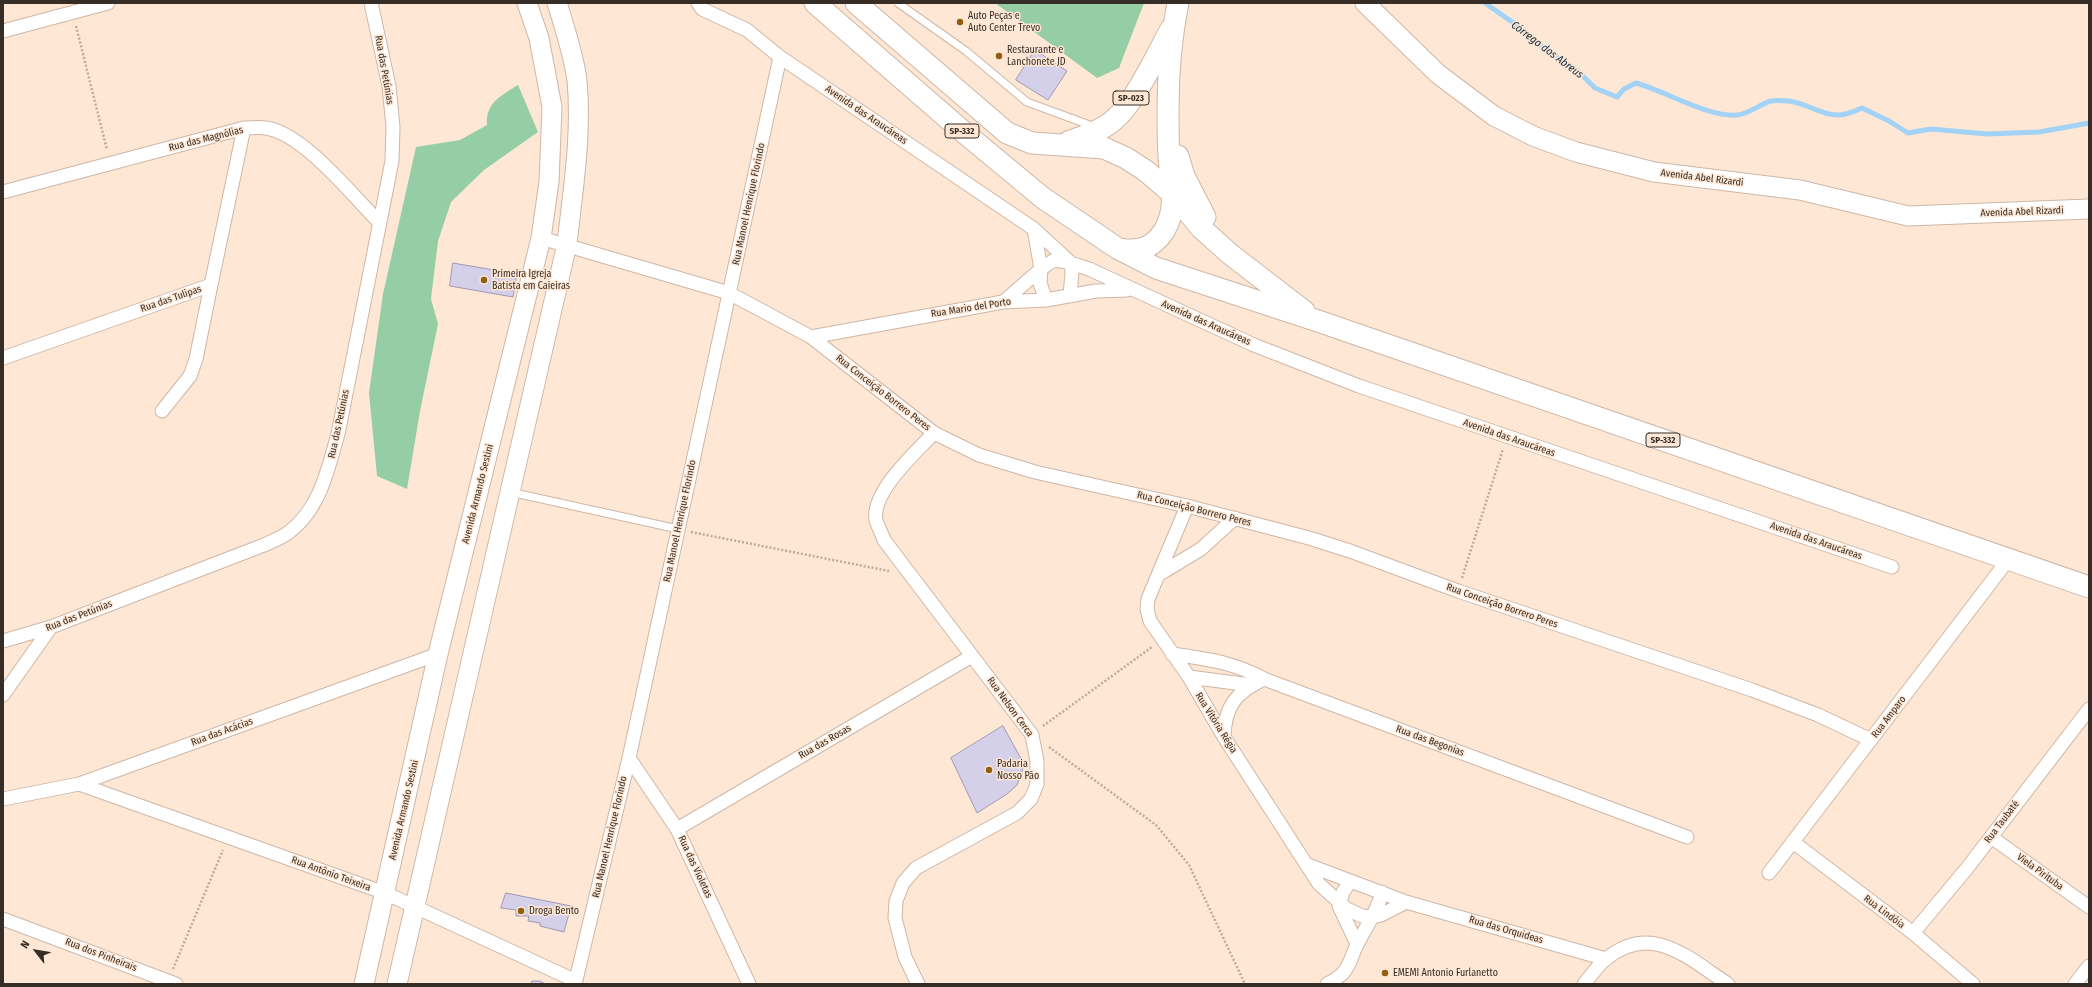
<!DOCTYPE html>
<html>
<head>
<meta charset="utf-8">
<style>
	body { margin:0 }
	#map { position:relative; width:2092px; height:987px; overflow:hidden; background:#fee7d4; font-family:"Fira Sans Condensed",sans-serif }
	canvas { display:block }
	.frame { position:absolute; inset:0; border:4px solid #362d26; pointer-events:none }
	.north { position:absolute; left:16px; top:931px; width:40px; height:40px; -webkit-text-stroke:3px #fee7d4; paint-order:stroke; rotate:301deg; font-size:11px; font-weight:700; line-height:16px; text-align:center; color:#362d26 }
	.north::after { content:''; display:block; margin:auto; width:14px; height:18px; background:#362d26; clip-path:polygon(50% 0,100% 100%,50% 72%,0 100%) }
</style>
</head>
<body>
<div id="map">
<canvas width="2092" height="987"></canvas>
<div class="frame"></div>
<div class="north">N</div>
</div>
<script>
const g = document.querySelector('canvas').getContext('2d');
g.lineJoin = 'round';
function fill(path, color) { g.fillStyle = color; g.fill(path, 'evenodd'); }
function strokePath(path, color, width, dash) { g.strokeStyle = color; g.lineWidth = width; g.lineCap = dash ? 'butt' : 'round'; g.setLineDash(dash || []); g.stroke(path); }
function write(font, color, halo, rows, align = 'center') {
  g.font = font + ' "Fira Sans Condensed",sans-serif'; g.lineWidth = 3; g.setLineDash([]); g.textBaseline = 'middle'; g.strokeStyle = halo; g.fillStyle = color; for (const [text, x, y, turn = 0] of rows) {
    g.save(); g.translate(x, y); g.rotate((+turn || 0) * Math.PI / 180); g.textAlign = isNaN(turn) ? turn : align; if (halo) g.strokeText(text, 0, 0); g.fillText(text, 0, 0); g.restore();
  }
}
fill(new Path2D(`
	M995 3H1144L1119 68 1097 78Z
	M518 85 538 132 484 170 451 202 438 241 431 299 438 324 420 411 407 489 377 476 369 393 383 294 416 147 460 140 487 125C485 103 502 95 518 85Z`), '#95cea5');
strokePath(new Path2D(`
	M1485 3 1522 29 1547 51 1577 70 1595 88 1617 97 1624 89 1636 83C1665 91 1710 118 1737 115 1749 114 1760 104 1771 101 1776 100 1784 101 1789 101 1806 103 1823 116 1839 115 1847 115 1855 111 1862 108L1889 121 1908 133 1931 129 1987 134 2039 132 2089 123`), '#a2d3f6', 5);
const building = new Path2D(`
	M1035 50 1067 71 1048 100 1016 80Z
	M453 263 517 274 513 297 450 286Z
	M1003 726 1024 764 1021 775 1017 785 1007 794 977 813 951 758Z
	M506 893 571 906 564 932 540 926V923L528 921 529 916H516V910L501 908Z
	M532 981H540L545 984H531Z`);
fill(building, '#d5d0ea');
strokePath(building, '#9e99b2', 1);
const lane = new Path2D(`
	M898 3 966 51 1027 102 1095 127
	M510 492 678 529`);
const street = new Path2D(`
	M698 3 702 9 747 30 780 57 1034 229 1071 263 1072 272 1070 296
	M3 31 108 3
	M3 192 244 128C251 128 259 127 266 128 303 133 352 195 379 222
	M1034 229 1041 269 1040 283 1046 300
	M541 238 729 293 811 337 934 433 979 455 1035 472 1187 506 1309 538 1350 551 1458 591 1752 690 1818 715 1871 740
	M1003 302C1012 295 1046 263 1053 261 1064 259 1078 266 1089 269L1254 345 1359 386 1892 567
	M811 337 1003 302 1046 300 1096 291 1127 290
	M3 358 211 285 244 128
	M162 411 190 376 196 359 211 285
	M1187 506 1148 599 1147 609 1150 621 1189 677 1224 737 1319 884 1347 909 1362 916 1372 917 1381 915 1406 902
	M1158 575 1201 549 1235 518
	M3 641 51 627 264 545C272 541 282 538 289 532 320 509 328 469 338 434L392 161 393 127 389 86 371 3
	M1172 654C1207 659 1233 662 1264 679L1687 837
	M1189 677 1251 685
	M3 695 51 627
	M1224 737C1225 706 1235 693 1264 679
	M629 758 677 829 749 984
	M79 784 385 893 576 981
	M3 799 79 784 438 654
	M677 829 972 656
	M1991 837 2089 907
	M1793 842 1913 933 1973 984
	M1308 865 1406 902 1606 959
	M1769 873 2008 560
	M1350 882 1343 892 1339 906 1357 944
	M3 919 176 984
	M1913 933 1968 867 2089 709
	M575 984 629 758 780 57
	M918 984 905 957 895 918 896 901 903 883 916 868 1017 813 1031 799 1037 784V761L1032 735 884 540C882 534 878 527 876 520 871 492 916 452 934 433
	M1327 984C1333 981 1338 978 1343 973 1351 964 1352 953 1358 943 1366 926 1378 911 1382 892
	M1584 984C1591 976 1598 965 1606 959 1652 921 1689 959 1728 984
	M2075 984 2089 966`);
const secondary = new Path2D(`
	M1365 3 1438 74 1494 116 1533 136 1576 152 1654 172 1800 190 1908 216 2089 209
	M364 984 438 654 541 238 549 182 552 107 539 38 527 3
	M397 984 567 244C573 189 582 135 577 80 574 57 564 25 557 3`);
const primary = new Path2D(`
	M815 3 967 135 1043 198 1117 248 1156 268 1318 321 2089 587
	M856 3 1007 133 1032 143 1104 148 1126 158 1146 171 1174 195 1201 228 1230 254 1304 311
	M1068 142C1084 136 1102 131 1115 119 1135 102 1157 54 1171 29
	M1178 156 1184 176 1205 217
	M1120 249C1139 252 1152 249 1164 231 1178 208 1171 183 1169 157 1168 141 1168 125 1168 109 1168 74 1171 37 1178 3`);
strokePath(lane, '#ceb7a5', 9);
strokePath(street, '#ceb7a5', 15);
strokePath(secondary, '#ceb7a5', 21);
strokePath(primary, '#ceb7a5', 23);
strokePath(new Path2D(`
	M76 26 107 150
	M691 532 889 571
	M1462 578 1503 449
	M1043 726 1152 647
	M1049 747 1156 825 1189 865 1245 984
	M173 969 223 850`), '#beab9c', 2.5, [2, 2]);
strokePath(lane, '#fff', 7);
strokePath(street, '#fff', 13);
strokePath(secondary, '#fff', 19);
strokePath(primary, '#fff', 21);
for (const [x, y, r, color] of [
	[960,22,4,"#915f0f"],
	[999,56,4,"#915f0f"],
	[484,280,4,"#915f0f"],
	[989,770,4,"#915f0f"],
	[521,911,4,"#915f0f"],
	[1385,973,4,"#915f0f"]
]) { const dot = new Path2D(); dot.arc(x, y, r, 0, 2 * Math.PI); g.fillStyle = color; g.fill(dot); strokePath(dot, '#fee7d4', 1.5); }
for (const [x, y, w] of [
	[1131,98,36],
	[962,131,34],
	[1663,440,34]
]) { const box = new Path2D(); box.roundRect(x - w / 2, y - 7, w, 14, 3); g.fillStyle = '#fee7d4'; g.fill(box); strokePath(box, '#362d26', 1); }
write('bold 9px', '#362d26', null, [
	["SP-023",1131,98],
	["SP-332",962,131],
	["SP-332",1663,440]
]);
write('10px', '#362d26', '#fee7d4', [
	["Auto Peças e",968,16],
	["Auto Center Trevo",968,28],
	["Restaurante e",1007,50],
	["Lanchonete JD",1007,62],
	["Primeira Igreja",492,274],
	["Batista em Caieiras",492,286],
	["Padaria",997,764],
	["Nosso Pão",997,776],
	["Droga Bento",529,911],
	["EMEMI Antonio Furlanetto",1393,973]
], 'left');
write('10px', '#362d26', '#fee7d4', [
	["Rua das Petúnias",384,70,80],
	["Avenida das Araucáreas",866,115,34],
	["Rua das Magnólias",206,139,-14],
	["Avenida Abel Rizardi",1702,178,7],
	["Rua Manoel Henrique Florindo",749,204,-78],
	["Avenida Abel Rizardi",2022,212,-2],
	["Rua das Tulipas",171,299,-19],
	["Rua Mario del Porto",971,308,-9],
	["Avenida das Araucáreas",1206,323,24],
	["Rua Conceição Borrero Peres",883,393,38],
	["Rua das Petúnias",339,424,-78],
	["Avenida das Araucáreas",1509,438,19],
	["Avenida Armando Sestini",478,494,-76],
	["Rua Conceição Borrero Peres",1194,509,14],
	["Rua Manoel Henrique Florindo",680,521,-78],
	["Avenida das Araucáreas",1816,541,19],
	["Rua Conceição Borrero Peres",1502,606,19],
	["Rua das Petúnias",79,616,-21],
	["Rua Nelson Cerca",1010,707,54],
	["Rua Amparo",1889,717,-53],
	["Rua Vitória Régia",1216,723,58],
	["Rua das Acácias",222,732,-20],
	["Rua das Begonias",1430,741,20],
	["Rua das Rosas",825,742,-30],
	["Avenida Armando Sestini",404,810,-77],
	["Rua Taubaté",2002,822,-53],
	["Rua Manoel Henrique Florindo",610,837,-77],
	["Rua das Violetas",695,867,65],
	["Viela Pirituba",2040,872,36],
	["Rua Antônio Teixeira",331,874,20],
	["Rua Lindóia",1884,912,37],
	["Rua das Orquideas",1506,930,16],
	["Rua dos Pinheirais",101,955,21]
]);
write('italic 11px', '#112d3f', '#fee7d4', [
	["Córrego dos Abreus",1547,50,37]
]);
</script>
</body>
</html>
